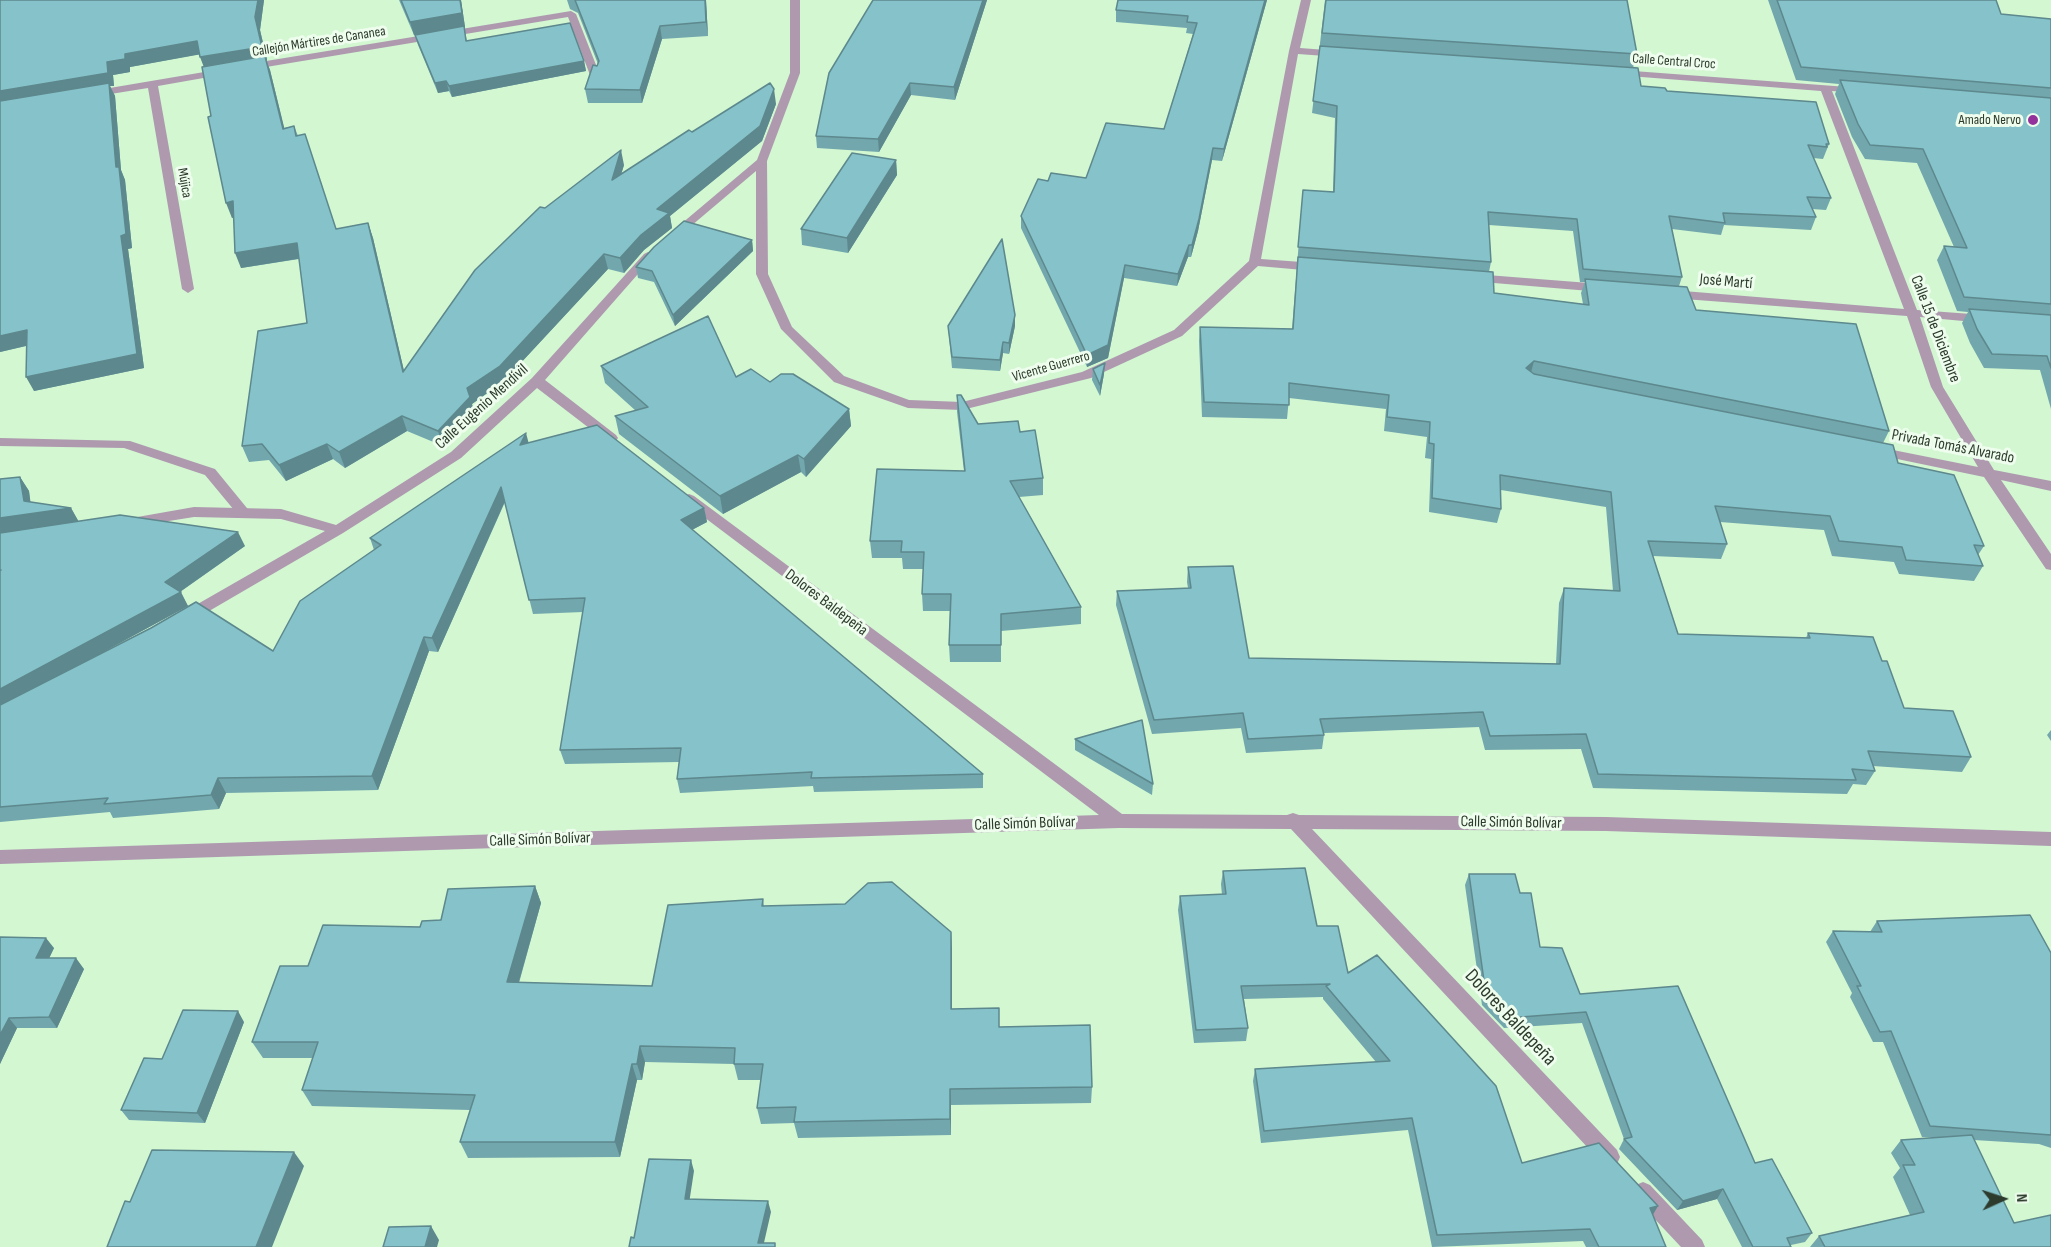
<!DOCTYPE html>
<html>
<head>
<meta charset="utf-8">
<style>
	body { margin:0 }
	#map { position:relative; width:2051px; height:1247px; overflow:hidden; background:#d2f7d1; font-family:"Sofia Sans Condensed",sans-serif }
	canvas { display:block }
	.north { position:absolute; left:1973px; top:1169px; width:60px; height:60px; -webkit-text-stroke:4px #eefdee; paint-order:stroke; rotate:87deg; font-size:16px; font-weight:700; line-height:24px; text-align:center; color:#2d3b2d }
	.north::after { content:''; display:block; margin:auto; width:21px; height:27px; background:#2d3b2d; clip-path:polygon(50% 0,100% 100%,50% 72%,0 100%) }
</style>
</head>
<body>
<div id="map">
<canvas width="2051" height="1247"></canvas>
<div class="north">N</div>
</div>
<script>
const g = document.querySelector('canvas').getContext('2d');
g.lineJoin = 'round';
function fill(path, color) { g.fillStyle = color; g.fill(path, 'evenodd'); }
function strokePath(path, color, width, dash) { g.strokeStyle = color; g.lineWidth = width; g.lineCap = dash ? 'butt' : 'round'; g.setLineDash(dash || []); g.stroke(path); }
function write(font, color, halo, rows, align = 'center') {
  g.font = font + ' "Sofia Sans Condensed",sans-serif'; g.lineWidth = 6; g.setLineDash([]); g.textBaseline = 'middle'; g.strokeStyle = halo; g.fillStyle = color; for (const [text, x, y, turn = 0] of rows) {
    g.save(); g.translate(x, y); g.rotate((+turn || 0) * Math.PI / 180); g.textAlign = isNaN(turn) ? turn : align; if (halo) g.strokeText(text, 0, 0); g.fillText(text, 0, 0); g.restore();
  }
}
fill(new Path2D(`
	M0 438 130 441 215 469 251 513 244 518 239 516 205 475 124 448 0 446Z`), '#ae99af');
fill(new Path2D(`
	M790 0H800V73L767 161 768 274 792 327 844 376 909 400 962 402 1082 372 1174 330 1249 261 1289 51 1301 0H1311L1300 48 1339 51 1344 54 1339 57 1298 54 1261 259 1315 263 1321 267 1315 271 1258 266 1182 336 1091 378 962 410 908 408 834 382 781 329 756 274V171L678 237 674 238 668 235 757 160 790 73Z
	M571 11 576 14 600 75 599 77 590 75 568 17 248 70 243 67 248 64Z
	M222 69 227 72 226 74 158 86 194 289 188 293 182 289 148 88 92 97 87 94 92 91Z
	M1620 70 1861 88V92L1857 93 1832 91 1917 310 1985 315 1991 319 1985 323 1920 317 1943 387 1994 470 2051 481V491L2001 480 2051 554V570L2046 569 1984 477 1878 455 1871 451 1878 447 1978 467 1931 387 1907 316 1671 298 1665 294 1671 290 1904 309 1821 91 1616 75 1615 73Z
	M648 252 654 256 652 258 545 380 616 435 618 438 616 441H606L537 388 461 458 343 533 192 621H182L180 617 182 613 325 531 281 519 194 517 131 527 126 525 124 522 126 519 194 507 281 509 336 525 451 452 532 378 644 254Z
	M1474 274 1602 284 1608 288 1602 292 1470 281 1468 278Z
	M689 494 694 496 1122 814 1287 815 1293 813 1299 815 1606 817 2051 832V846L1606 831 1312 829 1617 1150 1620 1157 1617 1164 1610 1166 1603 1164 1291 829 1119 828 0 864V850L1099 815 684 502 682 499 684 496Z
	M1643 1182 1650 1185 1702 1240 1705 1247H1681L1636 1199 1633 1192 1636 1185Z`), '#ae99af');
fill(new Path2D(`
	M0 0H264L260 30 267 60H266L270 70 284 128 294 126 336 229 368 223 373 238 404 371 545 208 624 165 621 174 692 132 776 104 762 141 670 216 672 228 644 250 624 273 608 269 504 381 472 404 474 413 443 446 407 431 345 468 333 459 286 481 269 460 249 462 242 446 307 323 299 259 241 268 234 217 232 218 211 116 204 66 200 54 130 67V72L113 75 114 86H110L115 96 121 170 125 180 132 248 128 249 144 368 34 391 26 346 0 352Z
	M399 0H461L465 27H464L467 41 584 61 586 71 452 97 449 91 438 93 418 45 415 35H414Z
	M567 0H706L708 36 662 39 642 103H588L585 89 598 64 578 13 570 9Z
	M873 0H987L955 100 911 95 879 152 817 148 816 136Z
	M1267 0 1222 161 1212 160 1198 231 1191 257H1188L1177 286 1124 278 1108 358 1087 367 1021 228V216L1048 181 1086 178 1164 129 1193 34 1186 33 1187 28 1116 22V10Z
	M1325 0 1637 54 1633 68 1641 86 1667 91 1829 144 1823 159 1813 158 1831 198 1826 210 1812 209 1816 217 1811 230 1724 225 1721 235 1672 229 1682 277 1679 286 1696 310 1889 431 1883 443 1898 463 1984 546 1978 555 1983 566 1974 581 1899 574 1894 562 1832 556 1824 530 1720 522 1727 544 1721 559 1653 556 1678 634 1806 638 1808 633 1882 661 1904 708 1971 757 1962 772 1873 766 1875 771 1866 785 1853 784 1847 794 1593 788 1581 749 1485 750 1479 727 1324 733V735L1322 749 1246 753 1241 728 1152 734 1116 605 1117 591 1188 588 1187 582 1188 567 1249 658 1556 664 1559 603 1564 588 1613 591 1606 507 1501 490V509L1497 523 1429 512 1431 459 1425 458 1427 437 1384 431 1386 409 1289 398 1287 419 1202 417 1199 341 1200 327 1292 329 1303 190 1333 192 1335 118 1312 113ZM1489 225 1573 231 1580 282H1585L1581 293 1583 304 1494 293 1489 272 1491 262Z
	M1768 0H1996L2001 14 2051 19V409L2040 370 1984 368 1970 343 1962 323 1968 312 1957 311 1937 260 1944 246 1954 247 1917 163 1865 159 1852 137 1835 94 1839 84 1796 80Z
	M896 160 897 175 848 253 802 245 801 229Z
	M752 240 753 251 675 326 654 282 638 278 636 267Z
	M948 326H1015L1009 354 1003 353 1000 371 952 368Z
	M601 366 736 377 770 382 849 409 851 426 806 477 801 472 723 514 619 434 615 416 636 411 605 383Z
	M1093 369 1104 374 1100 396 1092 380Z
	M957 395 978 424 1020 432 1043 478V495L1019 497 1081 607V624L1001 631V662H950L949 645 950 611H923L922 594 923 569H903L902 558H872L870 541 964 471 957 412Z
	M528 443 704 508 707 522 692 530 983 774V788L814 792 813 786 680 793 677 779 679 762 565 764 560 750 583 612 533 614 505 502 438 652 429 651 378 790 226 793 219 809 113 818 110 812 0 822V479L20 477 29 491 30 502 71 508 78 521 245 546 180 592 188 606 107 650 273 651 374 550 370 538Z
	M2051 730V741L2047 735Z
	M1075 739 1153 784 1152 795 1075 750Z
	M1223 871 1317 926 1348 973 1522 1163 1658 1206 1652 1215 1666 1247H1586L1583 1241 1432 1247 1408 1130 1261 1143 1253 1081 1255 1069 1376 1062 1323 999V997L1244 999 1248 1028 1246 1041 1194 1043 1178 910 1180 896 1222 895 1221 884Z
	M1469 874 1520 893 1540 947 1580 994 1755 1163 1812 1233 1805 1242 1791 1245V1247H1742L1717 1199 1677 1210 1619 1149 1624 1139 1582 1023 1504 1028 1482 1005 1465 885Z
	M535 886 541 903 519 983 652 986 763 899 764 906 951 932 952 1009 1000 1027 1092 1087 1091 1103 951 1105V1135L798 1138 794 1123 761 1124 757 1108 761 1080H738L734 1064 645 1062 642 1080H637L620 1157 468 1158 460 1142 470 1110 312 1106 302 1090 313 1058H263L252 1042 308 966Z
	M1877 921 2051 953V1148L2039 1144 1974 1140 2014 1223 2051 1247H1810L1819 1236 1910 1215 1893 1177 1900 1168 1891 1153 1901 1140 1938 1138 1922 1137 1883 1042H1873L1850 997 1852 993 1826 942 1833 931 1870 932Z
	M0 937 54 948 49 958 84 969 57 1028H17L0 1064Z
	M244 1022 205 1123 129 1120 121 1110 162 1059Z`), '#72a7ad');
fill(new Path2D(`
	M258 0H264L260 30 267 60H266L270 70 288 143 205 70 200 57 255 17Z
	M460 0H461L465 27H464L468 51 464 27 414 35 410 22Z
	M705 0H706L708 36 706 22Z
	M983 0H987L955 100 954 87Z
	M1265 0H1267L1222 161 1224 149Z
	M660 26 662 39 642 103 640 90Z
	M197 41 202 54 130 67V72L113 75 114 86H110L115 96 121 170 125 180 132 248 128 249 144 368 34 391 26 377 137 354 0 105V91L107 62 125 54Z
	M584 61 586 71 452 97 449 86Z
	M446 81 449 91 438 93 435 83Z
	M910 83 911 95 879 152 878 139Z
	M774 89 776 104 762 141 670 216 672 228 644 250 624 273 620 258 657 209Z
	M1213 148 1212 160 1198 231 1191 257 1192 245Z
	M621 150 624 165 615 195 612 180Z
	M896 160 897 175 848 253 847 238Z
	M233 201 239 216 232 218 226 203Z
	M368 223 373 238 408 388 403 372Z
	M752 240 753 251 675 326 673 315Z
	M297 243 303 258 241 268 235 253Z
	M1189 245 1188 257 1177 286 1178 274Z
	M604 254 608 269 504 381 472 404 474 413 443 446 438 431 467 388Z
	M1125 265 1124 278 1108 358 1087 367V355Z
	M1015 315V326L1009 354V343Z
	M27 330 34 344 0 352V336Z
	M1003 342V353L1000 371V360Z
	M1534 361 1530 376 1526 368Z
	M1105 363 1104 374 1100 396V385Z
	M849 409 851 426 806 477 804 459Z
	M402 416 407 431 345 468 339 452Z
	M526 433 530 448 520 445Z
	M327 444 333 459 286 481 279 465Z
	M798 455 801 472 723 514 720 496Z
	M20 477 29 491 32 513 71 508 79 522 0 534V518L24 501Z
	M501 487 505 501 438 652 432 638Z
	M704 508 707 522 684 534 681 520Z
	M238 532 245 546 174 596 181 592 188 606 0 708V689L165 582Z
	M424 637 429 651 378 790 372 776Z
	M218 778 226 793 219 809 211 795Z
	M535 886 541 903 514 999 507 982Z
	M951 932 952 949V1025L951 1009Z
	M46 938 54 948 44 969 36 958Z
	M76 958 84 969 57 1028 49 1017Z
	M238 1011 244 1022 205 1123 197 1113Z
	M9 1018 17 1028 0 1064V1035Z
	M640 1046 645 1062 642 1080 637 1064Z
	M632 1064 637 1080 620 1157 615 1142Z
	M950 1089 951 1105V1135L950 1119Z
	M294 1152 304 1166 272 1247H256Z
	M691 1160 694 1171 688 1210 685 1199Z
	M1723 1189 1717 1199 1677 1210 1683 1201Z
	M768 1201 771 1212 763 1247 758 1243Z
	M1658 1206 1651 1218 1650 1208Z
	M431 1226 439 1240 437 1247H425Z`), '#5d888d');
const building = new Path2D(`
	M0 0H258L255 17 262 47 200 57 197 41 125 54V59L107 62 108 73 0 91Z
	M401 0H460L462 13 410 22Z
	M575 0H705L706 22 660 26 640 90 585 89 593 65 597 66 599 61Z
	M873 0H983L954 87 910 83 878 139 816 136 829 73Z
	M1118 0H1265L1224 149 1213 148 1199 219 1192 245H1189L1178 274 1125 265 1108 345 1087 355 1021 216 1038 179 1048 181 1051 173 1086 178 1106 123 1164 129 1197 23 1187 22 1188 16 1116 10Z
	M1326 0H1627L1637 54 1322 33Z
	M1777 0H1996L2001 14 2051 19V88L1801 67Z
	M570 23 584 61 449 86 446 81 435 83 415 35 464 26 466 41Z
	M1320 46 1638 68 1641 86 1665 88 1667 91 1816 102 1829 144H1826L1827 147 1808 145 1831 198 1807 197 1816 217 1723 213 1725 223 1669 216 1682 277 1583 269 1577 219 1488 212 1491 262 1298 247 1303 190 1334 192 1337 106 1313 101Z
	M265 56 283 129 294 126 296 136 305 134 336 229 368 223 403 372 475 270 540 207 545 208 621 150 612 180 689 130 692 132 770 83 774 89 760 126 657 209 669 213 641 235 620 258 604 254 500 366 467 388 470 397 438 431 402 416 339 452 327 444 279 465 262 444 242 446 258 331 307 323 297 243 235 253 233 201 226 203 208 117 211 116 202 67Z
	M1840 80 2051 98V304L1964 297 1944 246 1967 248 1923 149 1870 145 1858 124Z
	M109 83 116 167H119L126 234 121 236 137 354 26 377 27 330 0 336V101Z
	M852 153 896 160 847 238 801 229Z
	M684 221 752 240 673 315 652 271 636 267 654 247Z
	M1002 239 1015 315 1009 343 1003 342 1000 360 952 357 948 326Z
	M1298 257 1493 272 1494 293 1589 305 1585 279 1687 287 1696 310 1856 324 1889 431 1534 361 1526 368 1534 374 1893 445 1898 463 1954 475 1984 546 1974 545 1983 566 1906 560 1902 547 1839 541 1830 516 1715 506 1727 544 1648 541 1678 634 1810 638 1808 633 1873 637 1882 661H1887L1904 708 1953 711 1971 757 1868 751 1875 771 1852 769 1856 780 1598 774 1586 734 1490 736 1483 712 1320 719 1324 735 1248 739 1243 713 1154 720 1117 591 1191 588 1188 567 1233 566 1249 658 1560 664 1564 588 1620 591 1611 492 1500 475 1501 509 1432 498 1434 444 1429 443 1430 422 1387 417 1389 395 1289 383V405L1204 402 1200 327 1293 329Z
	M1969 309 2051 315V368L2047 356 1992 354 1977 329Z
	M708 316 736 377 751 369 770 382 781 374H793L849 409 804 459 798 455 720 496 615 416 648 407 601 366Z
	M1105 363 1100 385 1093 369Z
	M957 395H961L978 424 1018 421 1020 432 1035 430 1043 478 1010 481 1081 607 1001 614V645H949L951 594H922L924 552H901L902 541H870L877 469 965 471Z
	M597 425 704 508 681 520 983 774 811 778 812 772 677 779 681 748 560 750 585 598 529 600 501 487 432 638 424 637 372 776 218 778 211 795 104 804 108 798 0 807V705L151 628 196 602 273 651 300 601 381 545 370 538 526 433 520 445Z
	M20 477 24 501 71 508 0 518V479Z
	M120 515 238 532 165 582 181 592 0 689V571L1 570H0V533Z
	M1142 720 1153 784 1075 739Z
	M1305 868 1317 926H1338L1348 973 1377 955 1496 1086 1522 1163 1599 1143 1658 1206 1650 1208 1666 1247H1599L1590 1229 1437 1235 1412 1118 1264 1131 1255 1069 1390 1061 1326 986 1330 984 1241 986 1248 1028 1196 1030 1180 896 1226 894 1223 871Z
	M1469 874H1515L1520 893H1531L1540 947 1562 948 1580 994 1678 986 1755 1163 1772 1159 1812 1233 1787 1238 1791 1247H1753L1723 1189 1683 1201 1624 1139 1632 1137 1586 1012 1508 1018 1486 995Z
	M892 882 951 932V1009L999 1008V1027L1090 1025 1092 1087 950 1089V1119L794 1122 796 1107 757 1108 763 1064H734L735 1048 640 1046 637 1064H632L615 1142H460L475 1095 302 1090 318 1042H252L280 966H308L323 925 420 927 422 921 441 920 448 889 535 886 507 982 652 986 668 905 763 899 762 906 845 904 868 883Z
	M2030 915 2051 953V1135L1930 1126 1891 1031 1880 1032 1857 986H1861L1833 931 1882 932 1877 921Z
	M0 937 46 938 36 958H76L49 1017 9 1018 0 1035Z
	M183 1010 238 1011 197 1113 121 1110 144 1058 162 1059Z
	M1972 1135 2014 1223 2051 1215V1247H1825L1819 1236 1924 1212 1903 1165H1915L1901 1140Z
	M152 1150 294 1152 256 1247H107L125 1201 130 1202Z
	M649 1159 691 1160 685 1199 768 1201 758 1243H775V1247H629L631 1237 634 1238Z
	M431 1226 425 1247H383L389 1227Z`);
fill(building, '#85c2c9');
strokePath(building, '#5d888d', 1.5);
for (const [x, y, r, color] of [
	[2033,120,6,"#92329a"]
]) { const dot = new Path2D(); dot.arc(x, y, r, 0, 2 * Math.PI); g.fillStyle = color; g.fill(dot); strokePath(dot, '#eefdee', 2); }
write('14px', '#2d3b2d', '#eefdee', [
	["Callejón Mártires de Cananea",319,42,-9],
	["Calle Central Croc",1674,62,4],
	["Mújica",184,183,80],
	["Vicente Guerrero",1051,367,-16]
]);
write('14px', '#2d3b2d', '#eefdee', [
	["Amado Nervo",2021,120]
], 'right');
write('16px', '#2d3b2d', '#eefdee', [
	["José Martí",1726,282,5],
	["Calle 15 de Diciembre",1935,329,69],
	["Calle Eugenio Mendivil",482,407,-42],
	["Privada Tomás Alvarado",1953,447,11],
	["Dolores Baldepeña",826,603,37],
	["Calle Simón Bolívar",1511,823,1],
	["Calle Simón Bolívar",1025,824,-2],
	["Calle Simón Bolívar",540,840,-2]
]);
write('20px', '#2d3b2d', '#eefdee', [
	["Dolores Baldepeña",1510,1018,47]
]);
</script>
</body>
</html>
